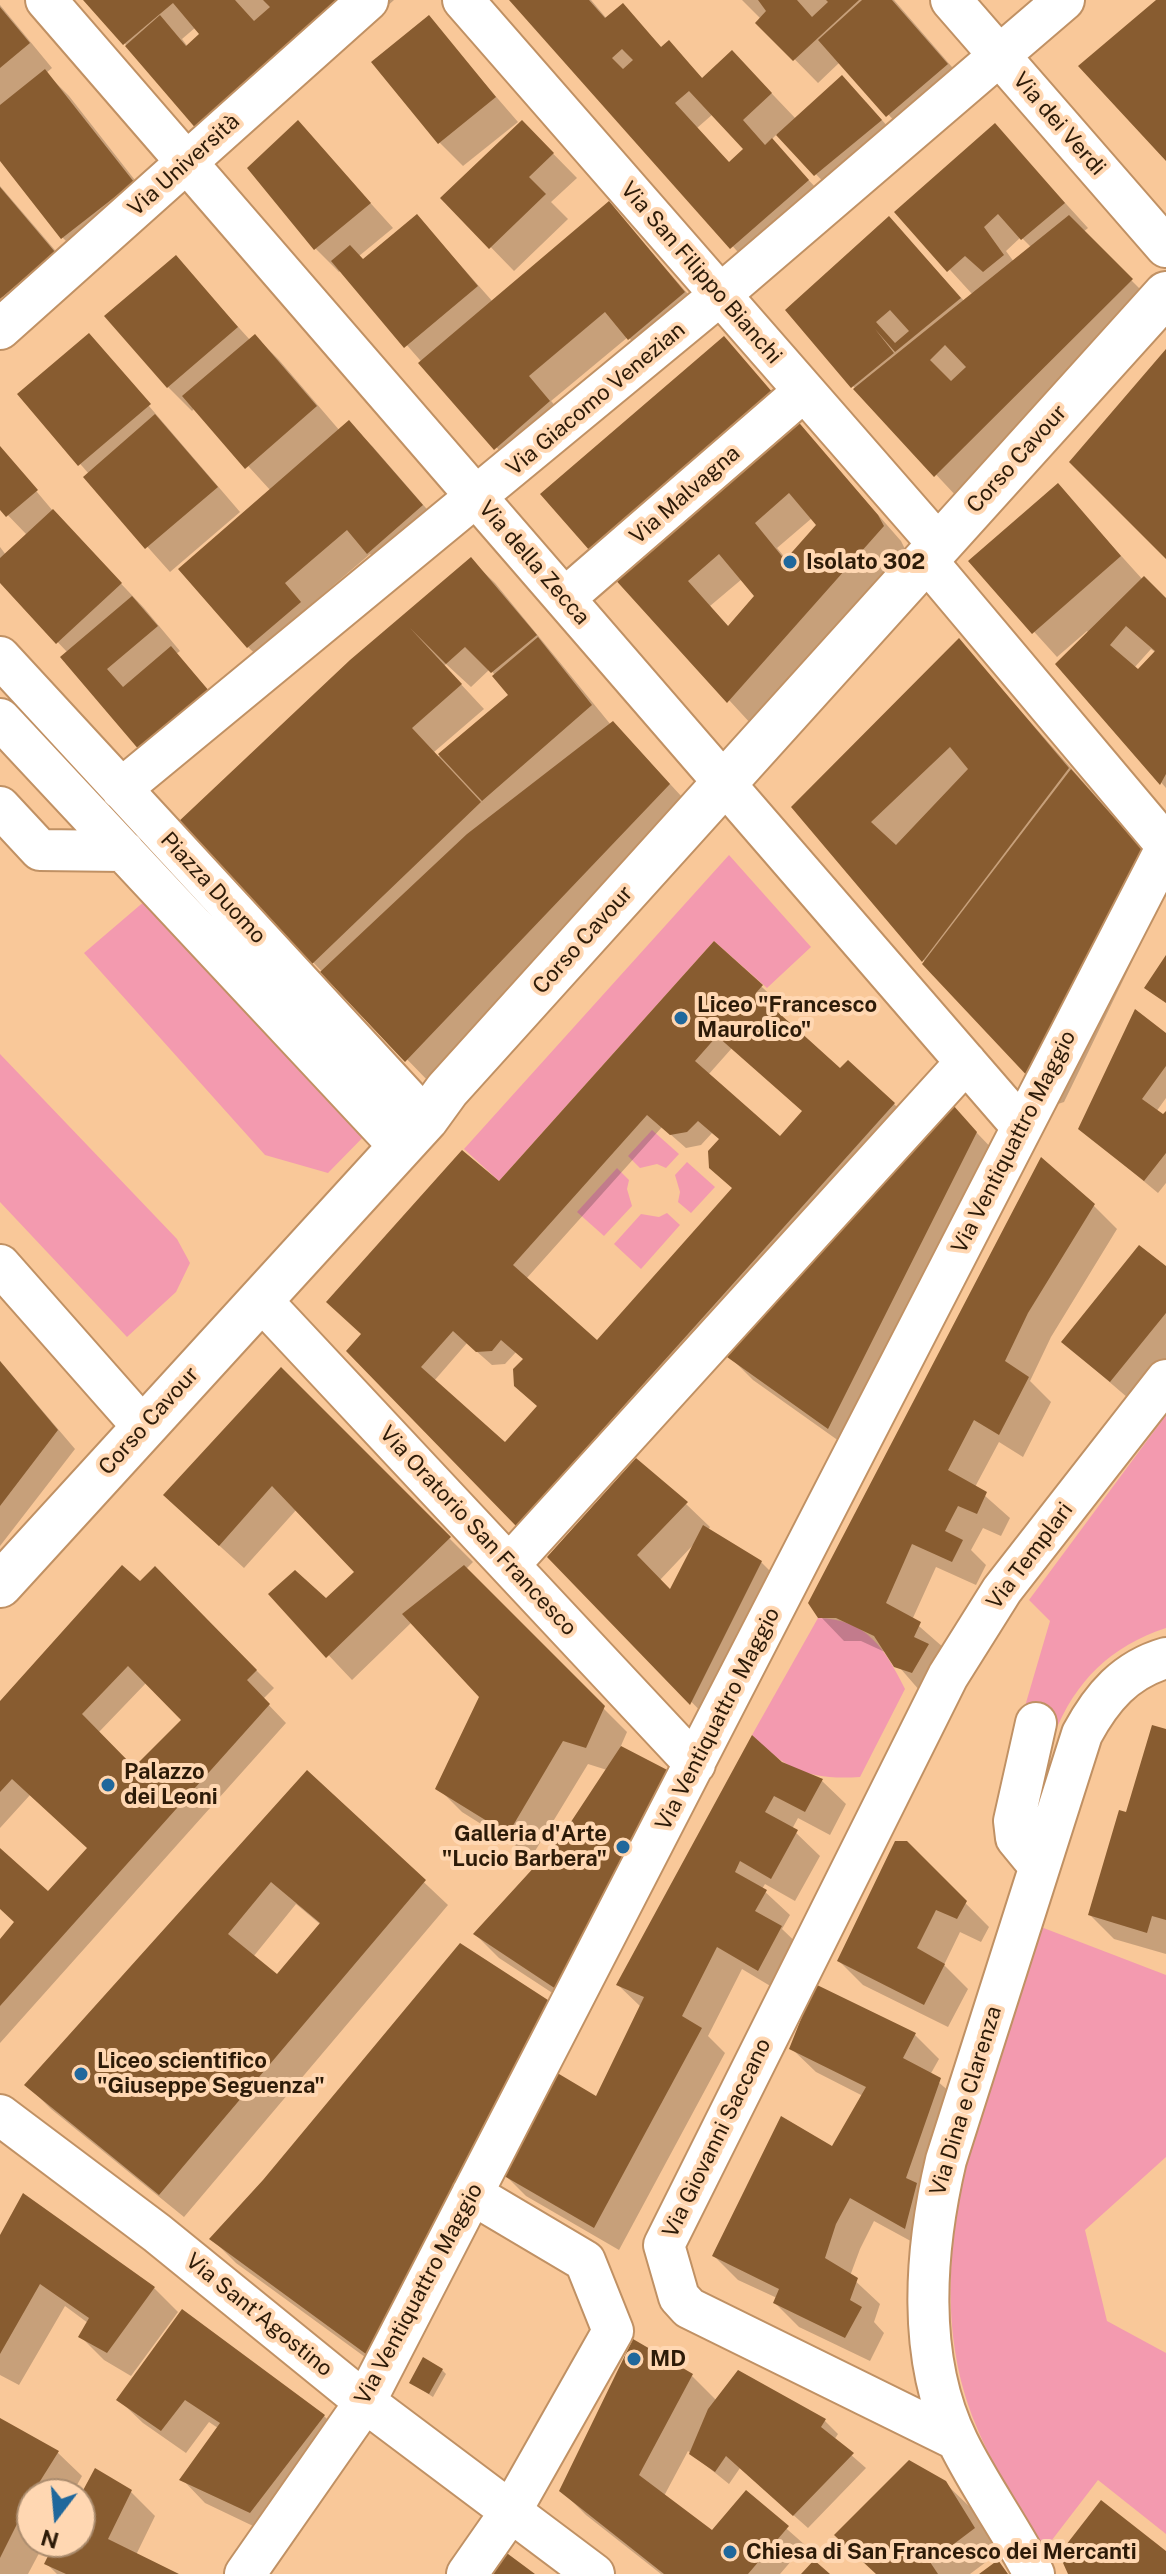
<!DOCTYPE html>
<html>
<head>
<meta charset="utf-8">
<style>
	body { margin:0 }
	#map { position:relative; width:1166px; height:2574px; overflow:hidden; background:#f9c899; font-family:"Public Sans",sans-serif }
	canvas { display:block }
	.north { position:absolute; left:16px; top:2478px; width:80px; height:80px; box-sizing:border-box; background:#ffd7b2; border:2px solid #ab8c6e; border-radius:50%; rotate:196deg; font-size:22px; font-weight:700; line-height:32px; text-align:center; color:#2d1b08 }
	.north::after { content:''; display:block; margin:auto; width:28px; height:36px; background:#20689c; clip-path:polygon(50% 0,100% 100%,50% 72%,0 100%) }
</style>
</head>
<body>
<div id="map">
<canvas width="1166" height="2574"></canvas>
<div class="north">N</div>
</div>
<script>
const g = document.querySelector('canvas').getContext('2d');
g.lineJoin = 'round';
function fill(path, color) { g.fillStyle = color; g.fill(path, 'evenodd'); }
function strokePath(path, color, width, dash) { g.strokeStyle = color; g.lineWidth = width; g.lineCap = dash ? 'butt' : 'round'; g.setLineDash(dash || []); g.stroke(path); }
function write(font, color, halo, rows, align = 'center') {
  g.font = font + ' "Public Sans",sans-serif'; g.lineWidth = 8; g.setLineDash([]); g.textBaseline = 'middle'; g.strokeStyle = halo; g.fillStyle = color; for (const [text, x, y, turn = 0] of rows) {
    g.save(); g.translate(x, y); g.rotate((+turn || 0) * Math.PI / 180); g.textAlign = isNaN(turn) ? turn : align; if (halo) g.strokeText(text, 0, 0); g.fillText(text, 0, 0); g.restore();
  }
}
fill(new Path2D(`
	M729 855 811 947 767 988 714 941 499 1181 464 1149Z
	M153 894 372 1128 328 1173 265 1155 84 953Z
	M0 1054 177 1239 190 1263 176 1292 127 1337 0 1202Z
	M652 1130 679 1154 666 1168 657 1164 640 1168 628 1156Z
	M687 1162 715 1187 691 1213 678 1202 680 1192 675 1175Z
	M617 1168 629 1180 627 1189 632 1206 604 1236 577 1212Z
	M667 1213 680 1225 641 1269 614 1244 641 1214 659 1217Z
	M1166 1415V1628C1111 1646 1075 1681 1054 1735L1023 1713 1050 1621 1029 1600Z
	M818 1618C867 1619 885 1649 905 1689L860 1777C810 1780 787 1771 752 1735Z
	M1041 1927 1166 1975V2157L1085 2230 1107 2321 1166 2353V2534L1098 2480 1042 2553C1017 2503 981 2449 965 2395 919 2236 994 2077 1041 1927Z`), '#f39aaf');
fill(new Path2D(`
	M86 0H394L223 154ZM196 27 202 34 188 47 182 39Z
	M511 0H591L607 19 623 6 663 49 669 43 704 80 756 77 796 119 866 102 904 145 839 198 777 134 771 140 832 205 755 271ZM713 114 746 149 730 164 697 128Z
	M742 0H894L971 89 911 139 840 62 818 83 758 22 761 19Z
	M0 5 52 68 46 73 69 96 156 207 86 261 63 238 0 157Z
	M428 18 518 122 463 166 439 142Z
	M522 122 577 178 551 202 568 219 514 271 443 198Z
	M298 123 393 228 359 256 364 261 417 216 493 302 609 204 708 317 653 362 628 337 551 401 573 426 519 473 341 270 339 272 315 248Z
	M995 126 1088 228 1083 232 1155 304 959 499 853 386 889 218 965 302 973 295 897 212ZM1021 237 1032 248 1014 262 1006 251Z
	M0 186 78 277 26 321 0 294Z
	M176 258 250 340 255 336 279 360 340 431 349 423 373 447 445 530 392 576 370 554 307 608 323 627 272 670 248 647 271 491 195 408 192 411 168 387Z
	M88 335 240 512 170 572 85 477 89 474 19 394Z
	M724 339 901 541 906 551 752 725 615 576ZM812 518 819 525 787 560 777 548ZM742 579 756 596 729 627 710 606Z
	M0 448 58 517 144 608 180 651 176 654 231 715 165 773 68 653 0 581V547L6 555 27 535 0 507Z
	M1058 486 1143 580 1166 600V788L1058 664 1089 633 1087 631 1057 657 971 562ZM1151 649 1156 653 1138 672 1134 668Z
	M471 560 495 583 611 725 637 748 693 809 431 1084 179 824ZM446 664 471 687 490 669 511 695 438 757 434 752 484 709 444 666Z
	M959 641 1166 876V892L1064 1102 1058 1104 926 963 794 807Z
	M714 943 776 1000 769 1007 840 1071 894 1104 908 1118 531 1538 348 1351ZM732 1048 804 1112 780 1139 708 1075ZM662 1127 686 1148 701 1145 712 1133 721 1140 734 1189 597 1342 526 1279ZM467 1343 492 1365 505 1364 516 1352 525 1359 539 1407 505 1445 434 1381Z
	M1166 1036V1098L1156 1112 1164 1117 1166 1114V1183L1158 1193 1081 1129Z
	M953 1108 1000 1157 853 1451 753 1380 730 1357Z
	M1093 1205 1117 1229 1051 1337 1030 1381 1051 1402 1023 1457 999 1442 975 1487 1010 1518 1001 1536 983 1528 971 1550 986 1565 976 1585 936 1567 912 1620 944 1648 920 1691 887 1653 861 1641H844L820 1616Z
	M1166 1268V1366L1135 1404 1063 1342Z
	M0 1361 75 1449 0 1546Z
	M281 1370 473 1562 465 1570 627 1732 620 1748 674 1776 698 1800 586 2015 499 1958 475 1934 560 1842 607 1770 588 1764 532 1856 462 1812 438 1788 481 1697 412 1622 352 1680 271 1594 326 1601 357 1572 297 1509 244 1568 190 1519Z
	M637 1460 686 1504 710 1527 708 1530 761 1562 785 1586 715 1726 550 1557ZM694 1544 671 1592 660 1580Z
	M155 1569 274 1688 263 1699 286 1723 0 2043V1942L16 1923 0 1908V1851L48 1894 89 1848 30 1795 0 1828V1704ZM147 1682 184 1720 134 1770 98 1733Z
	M1166 1731V1954L1114 1939 1090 1915 1128 1814Z
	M781 1764 822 1781 846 1804 830 1835 798 1818 792 1829 820 1856 795 1901 765 1884 762 1889 790 1915 782 1929 805 1951 782 1993 742 1969 708 2036 725 2053 619 2250 526 2196 502 2172 391 2376 236 2263 212 2239 545 2083 596 2099 641 2007 618 1985Z
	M307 1772 448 1905 184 2217 51 2109 27 2085ZM296 1904 321 1925 277 1977 253 1957Z
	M906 1843 989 1927 981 1942 960 1932 944 1965 968 1989 948 2027 863 1985 839 1961Z
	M816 1987 915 2035 939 2059 930 2075 964 2104 929 2251 874 2221 860 2249 850 2276 880 2304 874 2322 884 2333 870 2361 799 2327 775 2303 777 2298 738 2280 714 2256 833 2148 863 2096 816 2072 792 2049Z
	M24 2196 154 2288 178 2312 131 2376 104 2360 80 2336 88 2323 65 2306 19 2385 0 2375V2239Z
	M183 2312 324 2416 348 2440 274 2536 205 2503 182 2479 218 2428 209 2422 186 2453 143 2423 119 2400Z
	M442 2370 446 2374 433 2397 411 2383Z
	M692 2376 717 2401 825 2421 838 2434 834 2440 866 2468 808 2528 740 2468 729 2484 688 2451 664 2496 712 2533 746 2493 805 2545 780 2574H661L586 2515 562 2491Z
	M0 2420 58 2453 82 2476 72 2494H32V2542H45L28 2574H0Z
	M945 2483 970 2507 998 2553 970 2574H877Z
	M131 2492 155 2516 136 2555 174 2574H57L46 2563 58 2542H80V2501Z`), '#0003');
fill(new Path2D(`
	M83 0H235L254 21 270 7 263 0H345L198 131 125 46 160 15 186 46 199 34 173 3 123 45Z
	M509 0H589L605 18 623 3 661 47 669 40 702 78 732 50 772 93 743 120 765 145 772 138 809 180 730 249ZM622 49 633 60 623 69 612 58ZM689 91 743 149 729 162 675 103Z
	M758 0H797L812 17 828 2 826 0H859L793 61 755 23 766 11Z
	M862 0H892L948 64 886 117 818 40Z
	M1156 0H1166V161L1078 66Z
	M0 7 30 43 0 68Z
	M429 15 496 97 438 144 371 62Z
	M45 69 134 182 61 239 0 161V105Z
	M842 75 882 120 814 176 776 135Z
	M298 120 371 203 314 250 247 168Z
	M522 120 554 153 529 177 546 194 489 249 440 198Z
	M995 123 1065 203 1021 240 998 214 984 227 1004 255 983 272 965 256 947 272 894 212Z
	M0 187 55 252 0 299Z
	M609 201 685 292 628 340 605 312 529 376 550 401 494 450 418 363Z
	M417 214 478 286 404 348 331 261 350 245 363 259Z
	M1069 215 1133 279 934 477 853 389ZM945 345 966 367 951 381 930 360Z
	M889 216 961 298 895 352 875 329 894 353 851 388 785 310ZM890 310 909 331 895 343 876 322Z
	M176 255 238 327 167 388 104 316Z
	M89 333 151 404 78 466 17 394Z
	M255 334 317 406 245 469 182 396Z
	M724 336 773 393 590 551 540 494Z
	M1166 349V559L1069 462Z
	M155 414 218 487 145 549 83 477Z
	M795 418 878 515 884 526 727 703 612 576ZM789 493 816 525 785 560 755 523ZM719 554 754 596 728 626 688 581Z
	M349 420 423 505 367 554 347 530 285 583 301 602 247 648 178 569Z
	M0 446 38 490 6 517 0 510Z
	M1058 483 1121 556 1032 634 968 561Z
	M53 509 122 583 56 644 0 583V558Z
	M471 557 537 635 491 673 465 647 446 664 410 628 462 684 412 728 481 802 310 966 176 824 350 660Z
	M1144 576 1166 598V774L1160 785 1055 664ZM1126 626 1155 651 1138 669 1110 645Z
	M132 596 158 626 107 669 123 687 171 646 209 691 140 751 60 657Z
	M538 637 592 705 482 801 438 754 508 695 492 676Z
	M959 638 1069 768 922 962 791 807ZM950 747 968 769 896 845 871 822Z
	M613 721 670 784 405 1062 320 972 467 834Z
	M1071 769 1148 856 1032 1081 922 964Z
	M714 941 763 985 756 993 798 1030 840 1068 848 1060 895 1103 516 1526 346 1351 361 1334 326 1302 462 1150 499 1181ZM717 1036 802 1111 780 1136 695 1061ZM647 1115 670 1135 687 1132 698 1121 719 1139 708 1151 709 1168 732 1188 597 1340 513 1265ZM453 1331 476 1352 492 1351 501 1340 523 1359 513 1369 514 1386 537 1406 505 1442 421 1367Z
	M1166 955V1003L1144 988Z
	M1135 1009 1166 1033V1066L1142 1099 1163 1114 1166 1111V1153L1144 1181 1078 1129Z
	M953 1105 977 1132 828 1429 727 1357Z
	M1041 1157 1095 1204 1028 1313 1005 1361 1029 1377 999 1435 974 1420 948 1470 987 1492 977 1514 958 1506 948 1525 945 1531 963 1540 952 1562 912 1544 886 1603 921 1622 914 1637 929 1644 912 1673 894 1667 874 1636 836 1618H818L808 1603Z
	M1139 1245 1166 1266V1313L1110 1382 1061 1342Z
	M0 1361 58 1430 0 1506Z
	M281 1367 451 1537 326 1658 268 1594 295 1570 326 1598 354 1572 272 1486 219 1546 163 1495Z
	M636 1458 688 1502 637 1555 670 1589 703 1525 762 1561 690 1705 547 1557Z
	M122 1565 140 1581 155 1566 257 1670 247 1680 270 1704 0 2006V1939L14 1922 0 1909V1848L48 1891 87 1848 12 1779 0 1792V1701ZM128 1666 181 1720 134 1767 82 1714Z
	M464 1565 605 1706 586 1748 563 1741 508 1834 435 1789 479 1697 402 1614Z
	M1152 1725 1166 1729V1920L1152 1916 1147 1933 1088 1915 1119 1810 1126 1812Z
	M752 1735 782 1762 823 1779 805 1812 774 1796 765 1812 798 1830 771 1879 740 1861 735 1872 767 1890 755 1911 782 1926 758 1971 717 1947 682 2016 702 2028 594 2228 499 2173 554 2071 596 2096 644 1997 616 1985Z
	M621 1746 675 1774 562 1993 473 1934 559 1840Z
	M307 1770 426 1880 159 2195 24 2085ZM271 1882 320 1923 277 1974 228 1934Z
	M895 1841H907L967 1901 957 1919 936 1910 917 1948 945 1964 924 2005 837 1961Z
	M460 1943 551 2002 366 2354 209 2239 263 2180Z
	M815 1984 916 2033 903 2058 941 2078 906 2178 917 2183 905 2229 850 2198 836 2224 825 2258 858 2278 850 2300 862 2307 845 2338 773 2303 779 2289 712 2256 781 2116 832 2146 866 2087 789 2049Z
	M23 2193 155 2287 107 2353 78 2337 89 2318 40 2284 0 2354V2235Z
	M182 2309 325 2415 250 2513 179 2480 220 2423 185 2400 161 2431 116 2400Z
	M633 2339 693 2374 639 2475 712 2530 746 2490 789 2526 748 2574H664L559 2491Z
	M423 2357 443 2369 429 2394 409 2383Z
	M738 2370 826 2419 821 2427 854 2453 793 2516 726 2456 715 2472 689 2454 708 2409Z
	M0 2418 59 2451 32 2494 0 2558Z
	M909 2460 946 2481 975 2528 930 2562 938 2574H876L834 2535Z
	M95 2468 132 2490 108 2539 179 2574H66L44 2564 55 2542H80V2496Z
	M1101 2500 1166 2551V2574H1068L1059 2554Z
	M500 2548 535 2574H481Z
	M814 2560 830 2574H801Z
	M998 2560 1008 2574H979Z`), '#885c30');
const street = new Path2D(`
	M46 0 1022 1127
	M463 0 939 545
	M951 0 1166 247
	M0 329 368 0
	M926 560 1166 845
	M565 598 804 391
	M0 657 426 1119
	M0 719 400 1147
	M121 789 720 295 1064 0
	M0 807 40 850 124 851
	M0 1265 143 1427
	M260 1299 695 1764
	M509 1565 966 1062
	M1036 1723 1014 1821 1016 1838 1039 1866
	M0 2115 157 2233 365 2402 594 2574
	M957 2440 689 2308 679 2297 664 2245 948 1676 1002 1590 1166 1380
	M245 2574 365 2402 1166 848
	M467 2574 511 2511 613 2331 585 2261 472 2194
	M1034 2574C1011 2529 980 2487 958 2442 916 2357 925 2249 946 2160L1082 1734C1102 1697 1125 1670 1166 1658`);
const secondary = new Path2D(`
	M0 1585 426 1119 447 1090 1166 294`);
strokePath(street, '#c09164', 44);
strokePath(secondary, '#c09164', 48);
strokePath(street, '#fff', 40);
strokePath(secondary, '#fff', 44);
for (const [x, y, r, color] of [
	[790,562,8,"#20689c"],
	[681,1018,8,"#20689c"],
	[108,1785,8,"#20689c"],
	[623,1847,8,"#20689c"],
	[81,2074,8,"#20689c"],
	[634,2359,8,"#20689c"],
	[730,2552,8,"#20689c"]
]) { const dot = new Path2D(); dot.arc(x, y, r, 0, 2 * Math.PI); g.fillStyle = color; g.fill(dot); strokePath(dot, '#ffd7b2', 3); }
write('22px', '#2d1b08', '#ffd7b2', [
	["Via dei Verdi",1059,124,49],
	["Via Università",184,165,-42],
	["Via San Filippo Bianchi",701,273,49],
	["Via Giacomo Venezian",596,399,-40],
	["Corso Cavour",1017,459,-48],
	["Via Malvagna",685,495,-41],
	["Via della Zecca",534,563,49],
	["Piazza Duomo",213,888,47],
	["Corso Cavour",583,940,-48],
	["Via Ventiquattro Maggio",1014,1142,-63],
	["Corso Cavour",149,1421,-48],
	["Via Oratorio San Francesco",478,1531,47],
	["Via Templari",1030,1556,-53],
	["Via Ventiquattro Maggio",718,1719,-63],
	["Via Dina e Clarenza",966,2101,-73],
	["Via Giovanni Saccano",717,2138,-64],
	["Via Ventiquattro Maggio",419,2294,-62],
	["Via Sant'Agostino",259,2315,39]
]);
write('bold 22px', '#2d1b08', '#ffd7b2', [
	["Isolato 302",806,562],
	["Liceo \"Francesco",697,1005],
	["Maurolico\"",697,1030],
	["Palazzo",124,1772],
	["dei Leoni",124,1797],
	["Galleria d'Arte",607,1834,"right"],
	["\"Lucio Barbera\"",607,1859,"right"],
	["Liceo scientifico",97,2061],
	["\"Giuseppe Seguenza\"",97,2086],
	["MD",650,2359],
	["Chiesa di San Francesco dei Mercanti",746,2552]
], 'left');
</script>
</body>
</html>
